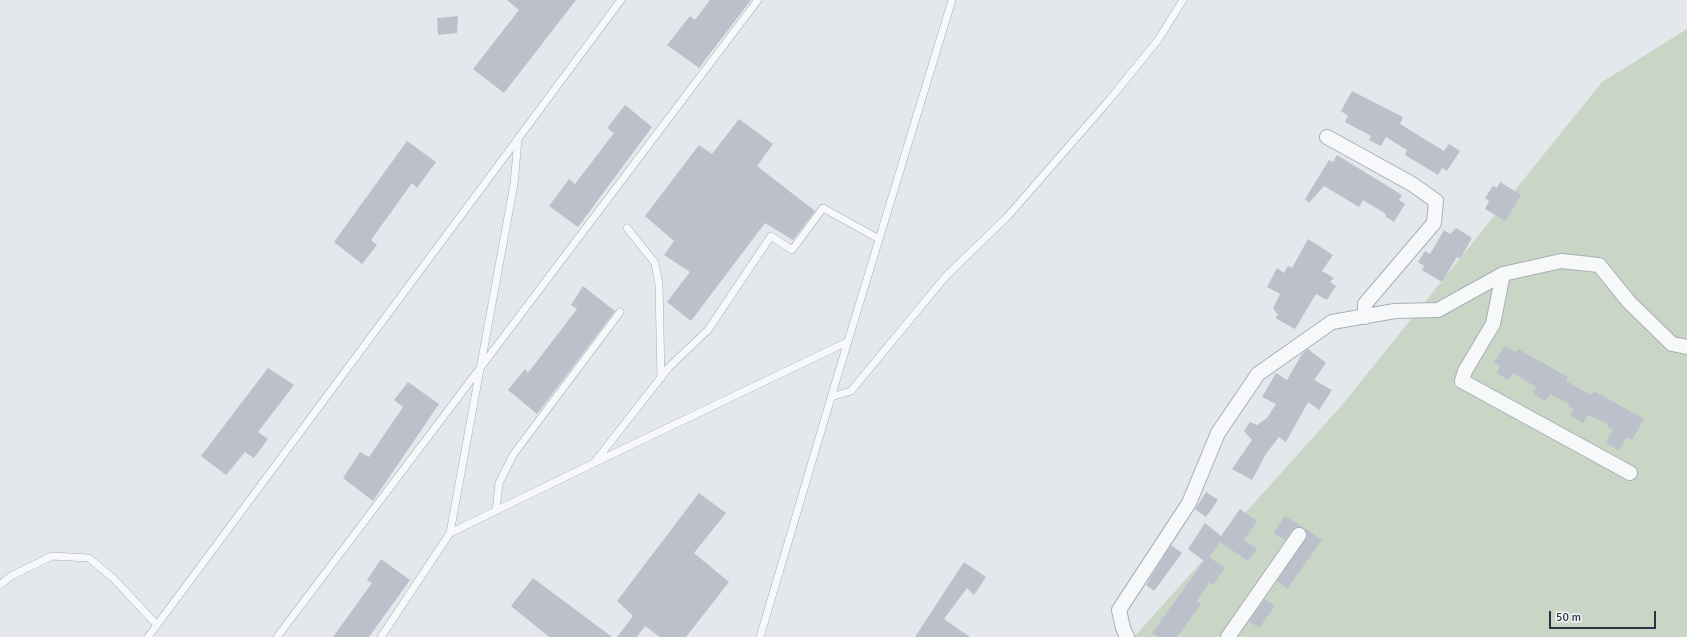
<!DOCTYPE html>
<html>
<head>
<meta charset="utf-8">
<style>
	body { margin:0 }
	#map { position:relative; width:1687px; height:637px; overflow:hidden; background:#e4e7ec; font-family:Signika,sans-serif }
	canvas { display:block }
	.scale { position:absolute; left:1549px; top:611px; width:107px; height:18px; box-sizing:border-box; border:2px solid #2b3445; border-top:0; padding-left:5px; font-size:12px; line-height:14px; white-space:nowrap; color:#2b3445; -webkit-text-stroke:3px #f4f6f9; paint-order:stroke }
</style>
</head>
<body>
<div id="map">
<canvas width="1687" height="637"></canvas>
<div class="scale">50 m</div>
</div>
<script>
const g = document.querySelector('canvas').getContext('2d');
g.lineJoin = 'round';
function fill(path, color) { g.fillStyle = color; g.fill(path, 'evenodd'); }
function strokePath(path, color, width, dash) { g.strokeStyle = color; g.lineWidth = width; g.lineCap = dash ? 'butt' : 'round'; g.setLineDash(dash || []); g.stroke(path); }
fill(new Path2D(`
	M1687 29V637H1134L1342 405 1602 82Z`), '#c9d6c5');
fill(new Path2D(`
	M507 0H576L504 93 473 69 519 10Z
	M710 0H751L699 68 667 45 690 16 695 20Z
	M458 16 457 33 438 35 437 18Z
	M1352 91 1403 117 1400 124 1444 151 1449 144 1460 151 1447 171 1442 168 1438 175 1405 155 1407 150 1386 137 1381 146 1369 140 1371 136 1345 122 1348 116 1341 111Z
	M625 105 652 127 578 227 549 206 569 179 575 184 614 133 607 128Z
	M739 119 773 144 757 166 815 211 793 240 765 223 691 321 667 302 690 272 664 255 674 241 645 216 699 145 712 154Z
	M407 141 436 162 417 188 412 183 371 240 377 245 362 264 334 242Z
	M1337 155 1402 195 1399 200 1405 204 1394 222 1385 216 1386 214 1363 200 1359 207 1324 186 1309 203 1305 199 1329 160 1333 162Z
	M1500 182 1521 195 1505 221 1485 209 1489 201 1485 198 1493 186 1497 188Z
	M1456 228 1472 238 1460 259 1457 257 1442 282 1422 270 1424 266 1418 262 1425 251 1430 254 1444 230 1450 234Z
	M1308 239 1333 255 1322 271 1334 278 1330 282 1336 286 1327 300 1316 294 1295 329 1275 318 1278 315 1273 308 1280 294 1267 287 1277 268 1284 273 1288 266 1292 268Z
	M583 286 615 311 537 414 508 390 525 369 528 373 577 309 571 305Z
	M1504 346 1516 352 1518 349 1568 377 1566 381 1591 395 1594 391 1644 419 1632 440 1626 437 1619 450 1606 443 1613 430 1607 426 1608 424 1588 415 1583 423 1570 415 1574 410 1568 406 1569 404 1550 394 1545 401 1533 394 1536 387 1513 373 1508 380 1497 373 1500 366 1494 363Z
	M1308 349 1326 363 1314 380 1332 390 1319 410 1308 402 1286 442 1279 437 1266 454 1252 480 1232 469 1252 440 1244 431 1250 422 1257 425 1267 418 1276 404 1262 397 1276 373 1287 380 1302 354Z
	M268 368 294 385 258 432 268 439 254 458 245 452 226 475 201 456Z
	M408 382 439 404 373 501 343 478 360 452 369 457 403 407 394 400Z
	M1206 492 1218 500 1206 517 1195 509Z
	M699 493 726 513 694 553 729 582 686 637H660L645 626 637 637H617L633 616 617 601Z
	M1240 509 1257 521 1244 540 1257 549 1248 561 1220 542 1209 557 1225 568 1213 585 1209 583 1197 601 1201 604 1177 637H1158L1152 633 1204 561 1188 549 1205 523 1221 536Z
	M1285 516 1303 527 1322 540 1287 589 1277 581 1307 535 1304 528 1300 527 1292 530 1285 540 1273 533Z
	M1171 545 1182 553 1154 591 1146 585Z
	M381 559 410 580 369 637H333L372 583 367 580Z
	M964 562 986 577 974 595 967 588 944 619 970 637H915Z
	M533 578 612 637H549L511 606Z
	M1265 599 1275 606 1259 628 1249 621Z`), '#bbc0ca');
const lane = new Path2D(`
	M627 228 655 263 659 285 661 378
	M831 397 851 391 946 276 1008 216 1110 99 1158 40 1183 0
	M596 462 847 342
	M496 511 499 483 513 455 620 312
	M450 533 594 463 669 367 708 330 771 236 792 250 823 208 879 239
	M0 585 11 576 52 556 89 558 114 579 157 625
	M148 637 621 0
	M277 637 758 0
	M381 637 450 533 514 184 518 139
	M760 637 838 374 952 0`);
const street = new Path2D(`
	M1327 137 1412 184 1436 201 1434 223 1365 304V317
	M1503 274 1493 324 1465 371 1462 381 1630 473
	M1127 637 1123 628 1119 610 1189 503 1218 433 1258 374 1332 322 1395 311 1438 310 1503 274 1561 261 1599 265 1629 302 1672 344 1687 347
	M1228 637 1299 535`);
strokePath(lane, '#a9aeb7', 8);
strokePath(street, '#a9aeb7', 16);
strokePath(lane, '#f7f8fa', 7);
strokePath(street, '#f7f8fa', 14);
</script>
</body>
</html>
